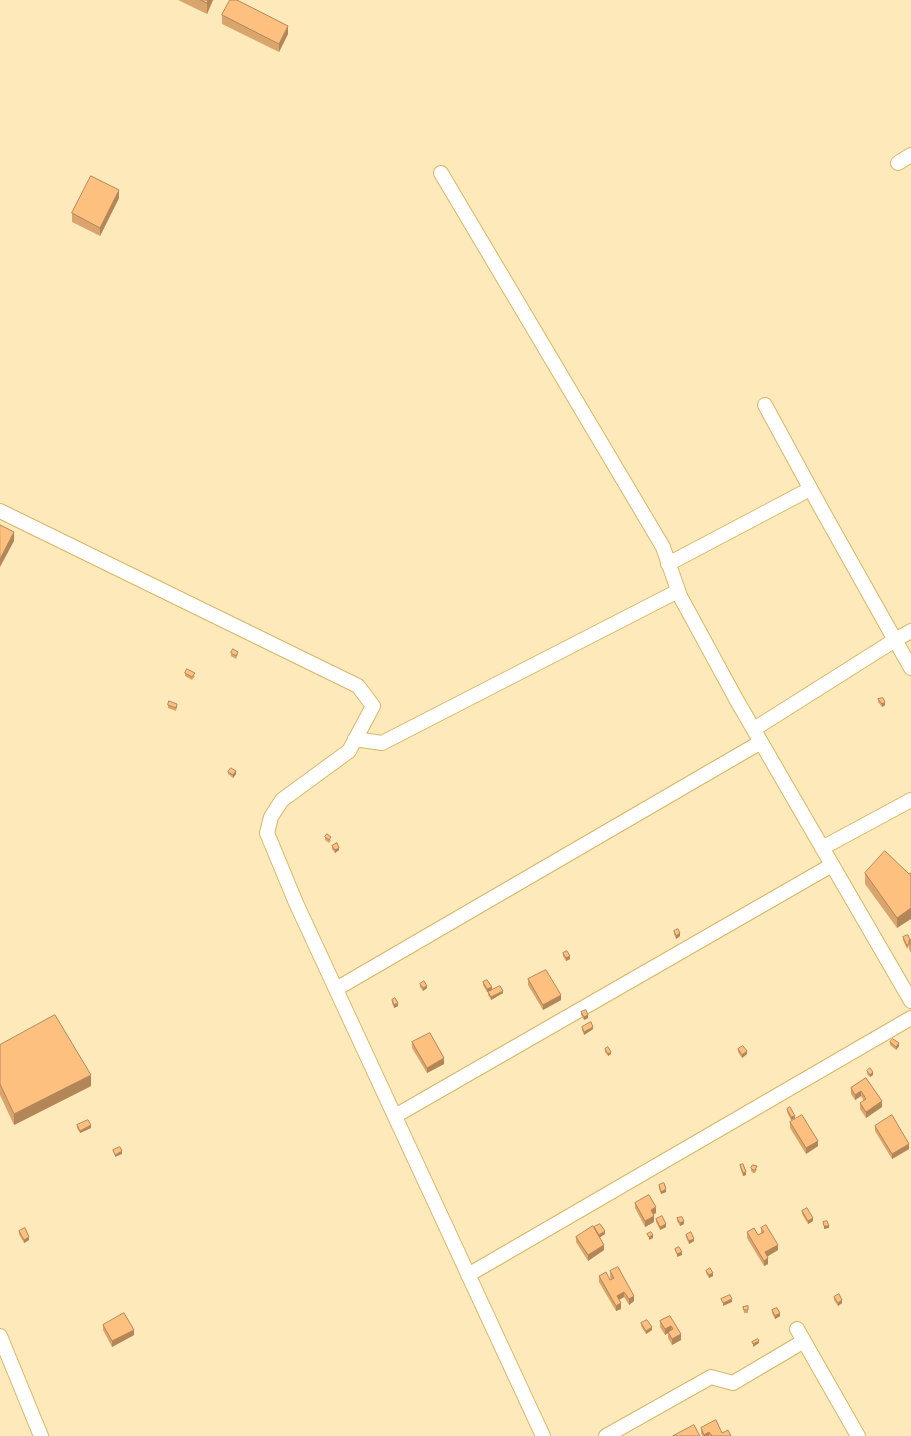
<!DOCTYPE html>
<html>
<head>
<meta charset="utf-8">
<style>
	body { margin:0 }
	canvas { display:block; background:#fee9ba }
</style>
</head>
<body>
<canvas width="911" height="1436"></canvas>
<script>
const g = document.querySelector('canvas').getContext('2d');
g.lineJoin = 'round';
function strokePath(path, color, width, dash) { g.strokeStyle = color; g.lineWidth = width; g.lineCap = dash ? 'butt' : 'round'; g.setLineDash(dash || []); g.stroke(path); }
function fill(path, color) { g.fillStyle = color; g.fill(path, 'evenodd'); }
const street = new Path2D(`
	M898 163 911 155
	M441 173 663 547 680 596 736 699 911 1001
	M765 405 822 510 895 640 911 631
	M0 511 358 686 373 706 349 751 282 800 271 817 267 833 296 903 543 1436
	M668 564 810 489
	M754 729 895 640 911 668
	M355 739 382 743 678 591
	M822 848 911 800
	M336 989 761 742
	M395 1116 832 865
	M468 1275 911 1018
	M797 1329 858 1436
	M0 1336 41 1436
	M606 1436 711 1377 733 1383 804 1341`);
strokePath(street, '#d9b665', 16);
strokePath(street, '#fff', 14);
fill(new Path2D(`
	M178 0H213L207 14Z
	M222 15 288 34 279 52 222 24Z
	M119 198 100 236 72 222V213Z
	M231 653 238 654 236 659 231 656Z
	M185 673 195 676 192 680 185 676Z
	M878 699 885 705 882 707 878 702Z
	M168 705 177 707 176 711 168 708Z
	M228 772 236 774 233 778 228 774Z
	M325 837 331 840 329 843 325 840Z
	M332 846 339 850 335 853 332 849Z
	M865 873 909 874 897 928 865 884Z
	M674 931 680 936 676 939 674 934Z
	M903 937 910 940H911V953L909 949V946L907 949 903 940Z
	M563 953 570 959 566 961 563 956Z
	M528 979 561 1000 543 1010 528 985Z
	M483 982 492 990 487 992 483 985Z
	M420 984 427 988 423 991 420 987Z
	M488 992 503 993 491 1000 488 995Z
	M392 1000 398 1006 394 1008 392 1003Z
	M581 1012 588 1018 584 1020 581 1015Z
	M582 1027 593 1029 584 1035 582 1030Z
	M412 1042 444 1064 427 1073 412 1048Z
	M890 1042 899 1046 896 1050 890 1045Z
	M0 1045 91 1086 14 1125 0 1095Z
	M605 1049 611 1054 608 1056 605 1052Z
	M738 1049 747 1054 742 1058 738 1052Z
	M867 1071 873 1075 870 1077 867 1074Z
	M866 1078 882 1107 866 1118 860 1109V1103L864 1101 861 1096 855 1100 851 1094V1088Z
	M787 1109 795 1118 791 1120 787 1112Z
	M790 1122 818 1146 806 1154 790 1128Z
	M77 1125 91 1128 80 1133 77 1128Z
	M875 1126 909 1149 892 1159 875 1131Z
	M740 1165 746 1175 743 1176 740 1167Z
	M751 1168 757 1169 755 1173H753L751 1171Z
	M659 1185 666 1192 661 1194 659 1188Z
	M635 1203 656 1213 653 1214 654 1222 645 1227 635 1208Z
	M802 1211 813 1221 808 1224 802 1214Z
	M677 1218 684 1224 680 1226 677 1221Z
	M656 1219 666 1227 660 1230 656 1222Z
	M594 1227 605 1234 600 1237 604 1250 588 1261 576 1242V1237L594 1229Z
	M761 1228 778 1250 767 1256 768 1264 764 1266 747 1238V1232L758 1235 761 1233Z
	M19 1231 29 1240 24 1243 19 1234Z
	M686 1235 694 1241 689 1244 686 1237Z
	M610 1271 634 1301 629 1305 624 1297 619 1300 621 1309 616 1311 599 1282V1276L610 1280H611L610 1277Z
	M706 1271 713 1276 709 1278 706 1273Z
	M834 1297 842 1303 838 1306 834 1300Z
	M748 1306V1313H744L743 1307Z
	M772 1310 780 1316 775 1319 772 1313Z
	M670 1316 681 1340 672 1345 668 1338V1333L665 1335 660 1327V1321Z
	M641 1323 652 1330 646 1334 641 1326Z
	M103 1325 134 1335 112 1347 103 1330Z
	M701 1428 722 1433 731 1436H702L701 1433Z`), '#daa56d');
fill(new Path2D(`
	M208 0H213L207 14V3Z
	M288 26V34L279 52V44Z
	M119 190V198L100 236V228Z
	M14 532V541L0 567V559Z
	M885 702V705L882 707V704Z
	M236 771V774L233 778V775Z
	M339 848V850L335 853V850Z
	M911 908V919L897 928V918Z
	M680 933V936L676 939V936Z
	M570 956V959L566 961V958Z
	M427 986V988L423 991V988Z
	M492 987V990L487 992V989Z
	M503 991V993L491 1000V997Z
	M561 995V1000L543 1010V1005Z
	M398 1003V1006L394 1008V1005Z
	M588 1015V1018L584 1020V1017Z
	M593 1027V1029L584 1035V1032Z
	M899 1043V1046L896 1050V1047Z
	M747 1051V1054L742 1058V1055Z
	M611 1052V1054L608 1056V1054Z
	M444 1058V1064L427 1073V1068Z
	M873 1072V1075L870 1077V1075Z
	M91 1075V1086L14 1125V1114Z
	M861 1091V1096L855 1100V1095Z
	M882 1101V1107L866 1118V1112Z
	M795 1116V1118L791 1120V1117Z
	M91 1125V1128L80 1133V1131Z
	M818 1141V1146L806 1154V1148Z
	M909 1144V1149L892 1159V1154Z
	M122 1151V1154L115 1157V1155Z
	M746 1172V1175L743 1176V1173Z
	M666 1189V1192L661 1194V1192Z
	M656 1207V1213L651 1216V1210Z
	M654 1216V1222L645 1227V1221Z
	M813 1218V1221L808 1224V1221Z
	M684 1221V1224L680 1226V1223Z
	M666 1224V1227L660 1230V1227Z
	M824 1226H829V1228L824 1229Z
	M605 1231V1234L599 1238V1235Z
	M653 1235V1238L649 1240V1237Z
	M29 1237V1240L24 1243V1240Z
	M694 1239V1241L689 1244V1241Z
	M604 1245V1250L588 1261V1255Z
	M778 1245V1250L765 1258V1252Z
	M682 1252V1255L677 1257V1254Z
	M768 1258V1264L764 1266V1261Z
	M713 1273V1276L709 1278V1275Z
	M624 1292V1297L617 1301V1296Z
	M634 1296V1301L629 1305V1299Z
	M732 1299V1302L723 1306V1303Z
	M842 1300V1303L838 1306V1303Z
	M621 1303V1309L616 1311V1306Z
	M780 1313V1316L775 1319V1316Z
	M671 1326V1331L665 1335V1329Z
	M652 1327V1330L646 1334V1331Z
	M134 1330V1335L112 1347V1341Z
	M681 1334V1340L672 1345V1339Z
	M759 1341V1343L753 1347V1344Z
	M709 1432V1436H704V1435Z`), '#b28659');
const building = new Path2D(`
	M201 0H208L207 3Z
	M230 0H237L288 26 279 44 222 15Z
	M91 176 119 190 100 228 72 213Z
	M0 525 14 532 0 559Z
	M233 649 238 652 236 656 231 653Z
	M187 669 195 673 192 677 185 673Z
	M883 698 885 702 882 704 878 699Z
	M169 701 177 704 176 708 168 705Z
	M231 768 236 771 233 775 228 772Z
	M327 834 331 837 329 840 325 837Z
	M337 843 339 848 335 850 332 846Z
	M885 851 909 874 911 873V908L897 918 865 873Z
	M678 929 680 933 676 936 674 931Z
	M908 935 910 940 909 941V943L907 946 903 937Z
	M911 940V945L909 941Z
	M567 951 570 956 566 958 563 953Z
	M546 970 561 995 543 1005 528 979Z
	M487 980 492 987 487 989 483 982Z
	M424 981 427 986 423 988 420 984Z
	M500 986 503 991 491 997 488 992Z
	M395 998 398 1003 394 1005 392 1000Z
	M586 1010 588 1015 584 1017 581 1012Z
	M55 1015 91 1075 14 1114 0 1084V1045Z
	M591 1022 593 1027 584 1032 582 1027Z
	M430 1033 444 1058 427 1068 412 1042Z
	M893 1039 899 1043 896 1047 890 1042Z
	M743 1046 747 1051 742 1055 738 1049Z
	M608 1047 611 1052 608 1054 605 1049Z
	M870 1068 873 1072 870 1075 867 1071Z
	M866 1078 882 1101 866 1112 860 1103 866 1099 861 1091 855 1095 851 1088Z
	M790 1107 795 1116 791 1117 787 1109Z
	M802 1115 818 1141 806 1148 790 1122Z
	M892 1115 909 1144 892 1154 875 1126Z
	M88 1120 91 1125 80 1131 77 1125Z
	M120 1147 122 1151 115 1155 113 1150Z
	M743 1164 746 1172 743 1173 740 1165Z
	M753 1165 757 1166 755 1170H753L751 1168Z
	M664 1183 666 1189 661 1192 659 1185Z
	M649 1195 656 1207 651 1210 654 1216 645 1221 635 1203Z
	M807 1208 813 1218 808 1221 802 1211Z
	M662 1216 666 1224 660 1227 656 1219Z
	M682 1217 684 1221 680 1223 677 1218Z
	M827 1221 829 1226H824L823 1222Z
	M600 1224 605 1231 599 1235 594 1227Z
	M766 1225 778 1245 765 1252 768 1258 764 1261 747 1232 754 1228 758 1235 764 1232 761 1228Z
	M593 1226 604 1245 588 1255 576 1237Z
	M25 1228 29 1237 24 1240 19 1231Z
	M651 1232 653 1235 649 1237 647 1234Z
	M691 1232 694 1239 689 1241 686 1235Z
	M679 1247 682 1252 677 1254 675 1249Z
	M618 1267 634 1296 629 1299 624 1292 617 1296 621 1303 616 1306 599 1276 606 1272 610 1280 614 1278 610 1271Z
	M710 1268 713 1273 709 1275 706 1271Z
	M839 1294 842 1300 838 1303 834 1297Z
	M730 1295 732 1299 723 1303 721 1299Z
	M748 1306V1310H744L743 1307Z
	M777 1308 780 1313 775 1316 772 1310Z
	M124 1313 134 1330 112 1341 103 1325Z
	M670 1316 681 1334 672 1339 668 1332 673 1329 671 1326 665 1329 660 1321Z
	M647 1320 652 1327 646 1331 641 1323Z
	M758 1339 759 1341 753 1344 752 1342Z
	M716 1420 722 1433 728 1430 731 1436H712L709 1432 704 1435 701 1428Z
	M694 1425 700 1436H673Z`);
fill(building, '#fec07f');
strokePath(building, '#b28659', 1);
</script>
</body>
</html>
